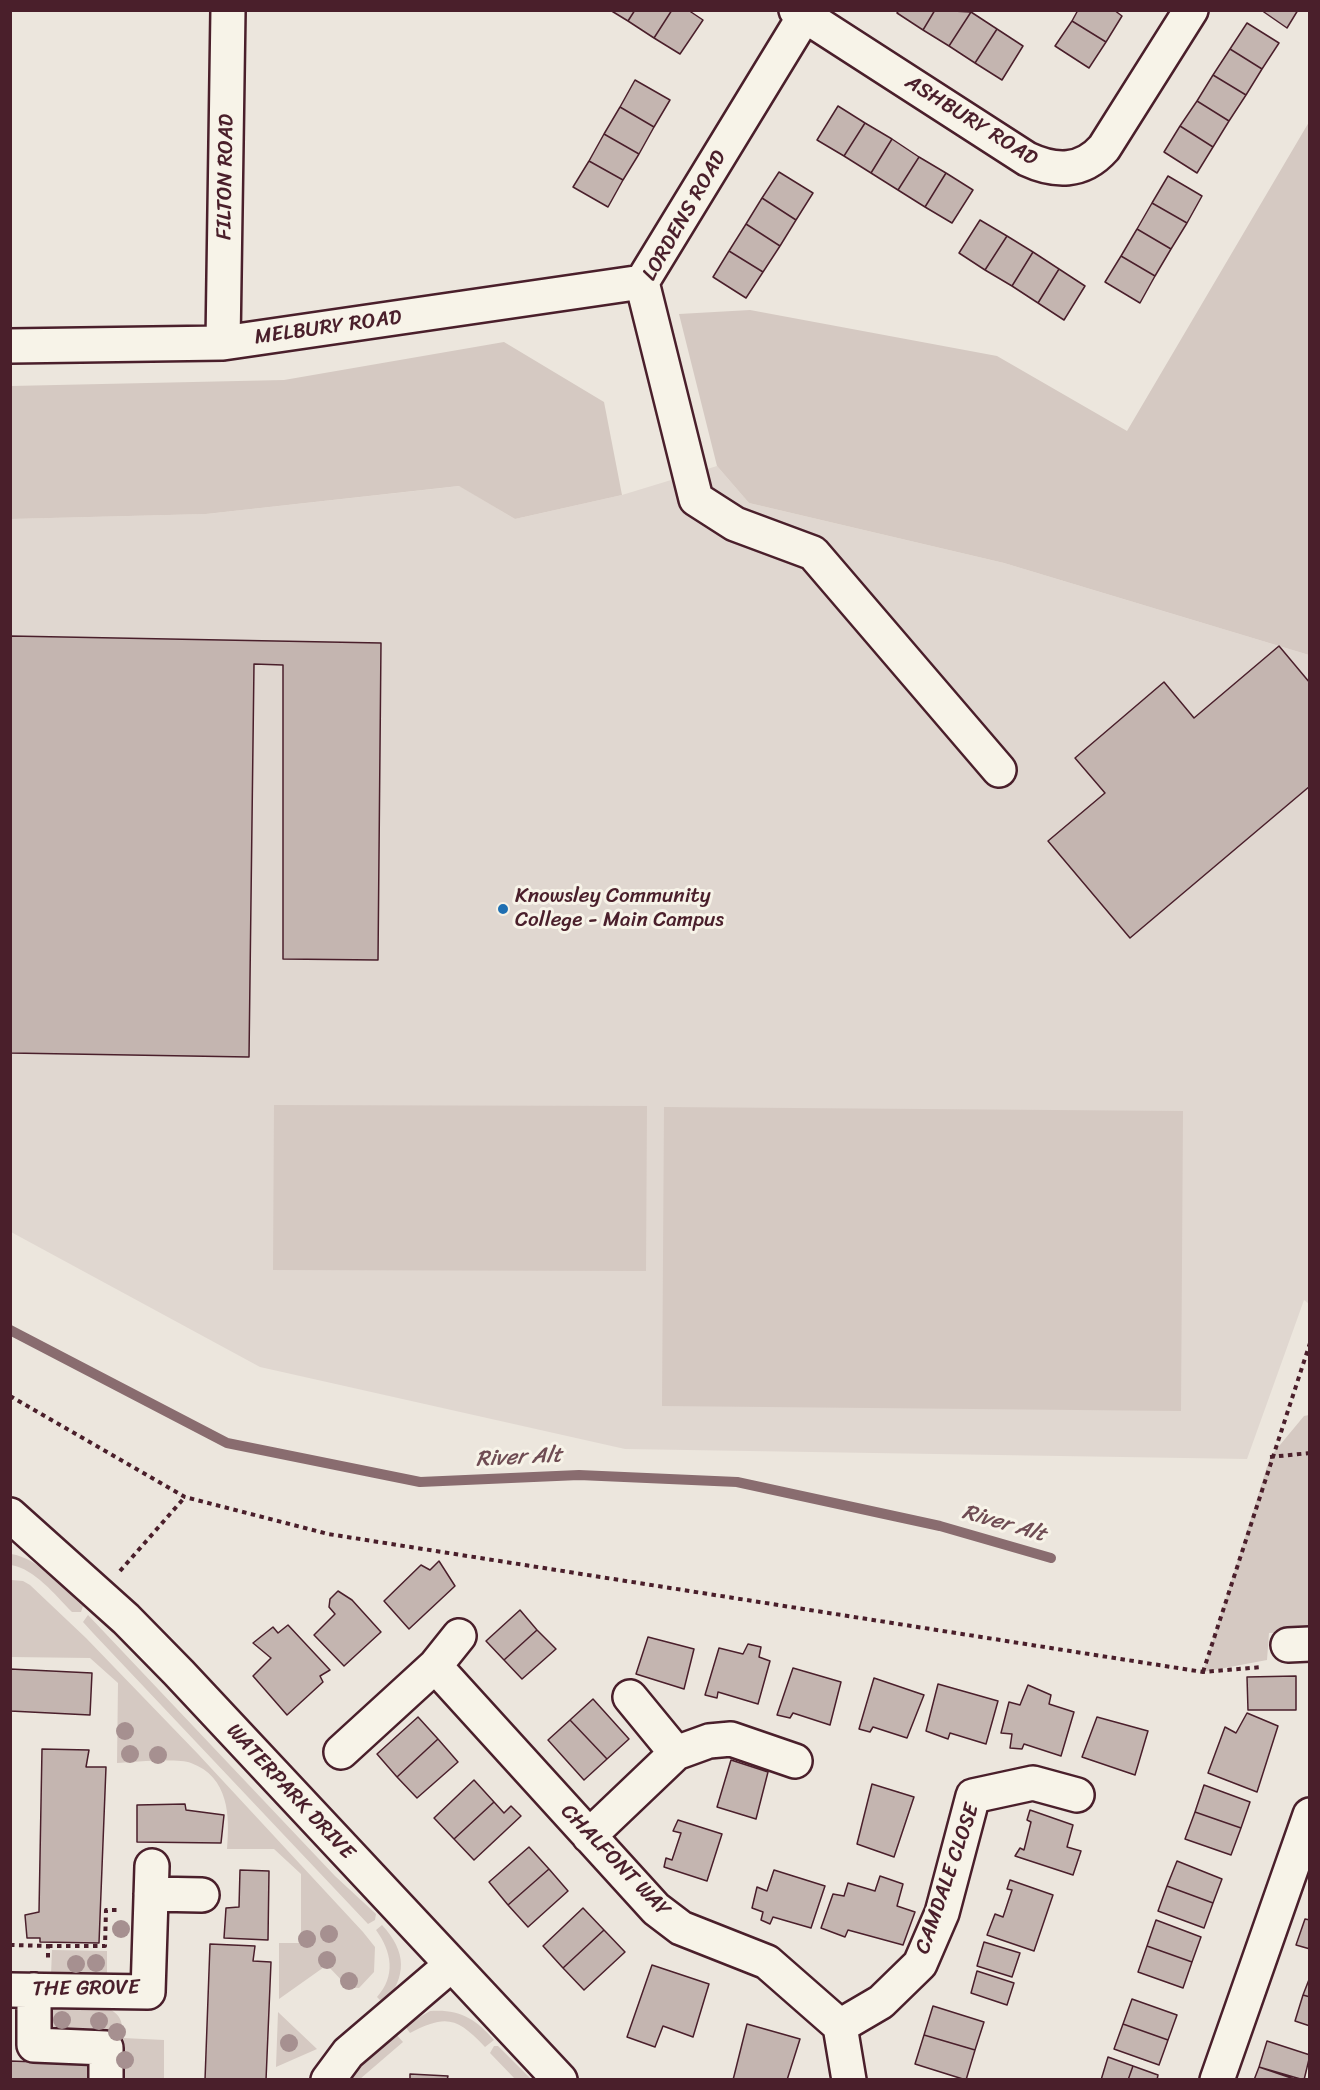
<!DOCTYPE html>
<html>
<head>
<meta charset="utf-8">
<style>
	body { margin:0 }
	#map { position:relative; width:1320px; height:2090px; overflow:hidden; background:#ece6dd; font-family:Sriracha,sans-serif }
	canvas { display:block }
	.frame { position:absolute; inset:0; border:12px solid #4a1f2b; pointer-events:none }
</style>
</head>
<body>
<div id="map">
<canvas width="1320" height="2090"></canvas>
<div class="frame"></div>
</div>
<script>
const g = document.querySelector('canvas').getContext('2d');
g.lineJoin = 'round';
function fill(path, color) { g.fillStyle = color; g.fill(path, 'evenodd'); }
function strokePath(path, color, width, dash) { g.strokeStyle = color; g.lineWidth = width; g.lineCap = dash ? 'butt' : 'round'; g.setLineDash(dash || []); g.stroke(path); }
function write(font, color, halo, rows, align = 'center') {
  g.font = font + ' Sriracha,sans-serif'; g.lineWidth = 6; g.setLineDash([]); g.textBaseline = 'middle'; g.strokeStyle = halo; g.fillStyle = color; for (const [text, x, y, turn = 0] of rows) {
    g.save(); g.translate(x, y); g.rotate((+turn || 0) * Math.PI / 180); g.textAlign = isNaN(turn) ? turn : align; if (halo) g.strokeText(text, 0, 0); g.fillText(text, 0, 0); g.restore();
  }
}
fill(new Path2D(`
	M717 466 749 503 1004 563 1309 655V1304L1304 1300 1247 1459 625 1449 260 1367 11 1232 10 519 206 514 460 486 515 519 622 495Z`), '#e0d7d0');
fill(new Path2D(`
	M1309 122V655L1004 563 749 503 717 466 679 314 750 310 997 356 1127 431Z
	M504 342 604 402 622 495 515 519 459 486 206 514 11 519V386L284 380Z
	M274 1105 647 1106 646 1271 273 1270Z
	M664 1107 1183 1111 1181 1411 662 1406Z
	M1309 1415V1631L1269 1633 1267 1660 1203 1672 1270 1457 1304 1416Z
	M11 1554C39 1558 62 1588 83 1606L81 1612H72C55 1595 35 1569 11 1565Z
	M11 1580 23 1581 30 1585 86 1638 198 1754 363 1932 375 1947 374 1972 359 1988 348 1987 327 1965 279 1999V1943H301V1874L274 1849H227C230 1816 229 1777 191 1763 178 1758 133 1762 117 1763L118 1683 90 1658 11 1657Z
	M88 1615 335 1876 376 1914 375 1920 368 1924 93 1633 83 1622Z
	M382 1925C407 1952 407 1976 384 2004L377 1997C396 1976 392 1952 376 1930Z
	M52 1950 107 1951V1977L51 1975Z
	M52 2008 111 2010C123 2017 122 2025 123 2038L164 2040V2079H122L48 2029 46 2011Z
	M430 2011C459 2009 475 2018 494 2040L485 2047C457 2018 447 2014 410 2033L405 2026Z
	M278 2012 317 2049 276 2067Z
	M394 2032 403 2042 360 2079 348 2080Z
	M494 2046H498L531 2079H515L490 2053Z`), '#d5c9c2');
strokePath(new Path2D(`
	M10 1330 227 1443 420 1482 579 1475 737 1482 940 1526 1051 1558`), '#896c6f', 10);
const building = new Path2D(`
	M610 10H635L628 21Z
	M635 10H672L654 38 628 21Z
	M672 10H688L703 20 680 54 654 38Z
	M899 10H935L923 30 897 13Z
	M935 10 971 12 949 46 923 30Z
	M1078 10H1114L1122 16 1106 42 1072 21Z
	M1261 10H1298L1287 28Z
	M971 12 997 29 975 63 949 46Z
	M1072 21 1106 42 1089 68 1055 46Z
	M1247 23 1279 43 1262 69 1230 49Z
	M997 29 1023 46 1002 80 975 63Z
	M1230 49 1262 69 1246 95 1213 75Z
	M1213 75 1246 95 1229 121 1197 101Z
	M635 80 670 100 654 127 620 107Z
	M1197 101 1229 121 1213 147 1180 126Z
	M838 106 865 123 844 156 817 140Z
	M620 107 654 127 639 154 604 134Z
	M865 123 892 139 871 173 844 156Z
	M1180 126 1213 147 1197 173 1164 152Z
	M604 134 639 154 623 180 589 161Z
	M892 139 919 157 898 190 871 173Z
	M919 157 946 173 925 207 898 190Z
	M589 161 623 180 608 207 573 187Z
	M779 172 813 193 796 220 762 198Z
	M946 173 973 190 952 223 925 207Z
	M1168 176 1202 196 1187 223 1152 203Z
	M762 198 796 220 780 246 746 224Z
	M1152 203 1187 223 1171 249 1137 229Z
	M980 220 1007 236 985 270 959 253Z
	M746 224 780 246 763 272 729 251Z
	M1137 229 1171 249 1155 276 1121 256Z
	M1007 236 1033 252 1012 286 985 270Z
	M729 251 763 272 746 298 713 277Z
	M1033 252 1059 269 1038 303 1012 286Z
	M1121 256 1155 276 1140 303 1105 282Z
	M1059 269 1085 286 1064 320 1038 303Z
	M10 636 381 643 378 960 283 959V665L254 664 249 1057 10 1053Z
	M1279 646 1310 683V786L1130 938 1048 841 1105 793 1075 758 1164 682 1194 718Z
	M439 1561 455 1586 409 1629 384 1601 421 1565 430 1570Z
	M338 1591 352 1600 381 1632 344 1666 314 1635 335 1614 329 1607 330 1599Z
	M520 1610 537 1630 504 1660 486 1641Z
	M288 1625 330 1670 320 1676 323 1682 287 1715 253 1676 271 1658 253 1643 273 1627 278 1633Z
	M537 1630 556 1649 522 1679 504 1660Z
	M648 1637 694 1649 684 1689 636 1674Z
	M748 1644 761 1647 759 1657 770 1661 758 1704 718 1692 717 1698 705 1695 719 1648 743 1654Z
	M793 1668 841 1682 830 1725 793 1713 790 1718 777 1715Z
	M10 1669 92 1673 90 1715 10 1711Z
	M1296 1676V1710H1248L1247 1677Z
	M874 1678 924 1695 907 1738 873 1727 870 1732 859 1729Z
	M938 1684 998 1701 986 1744 950 1733 948 1739 926 1731Z
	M1028 1685 1051 1695 1049 1704 1074 1712 1061 1756 1024 1744 1022 1749 1010 1748 1012 1734 1001 1733 1009 1702 1020 1705Z
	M593 1699 629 1739 607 1759 570 1720Z
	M1247 1713 1278 1726 1257 1792 1208 1773 1225 1727 1236 1733Z
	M418 1717 438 1739 397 1777 377 1754Z
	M1097 1717 1148 1731 1135 1775 1082 1757Z
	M570 1720 607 1759 584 1780 548 1740Z
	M438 1739 458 1762 417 1798 397 1777Z
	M42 1749 89 1750 86 1767H106L99 1943 40 1942V1938H27L25 1915 39 1912Z
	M731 1760 768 1772 756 1819 717 1807Z
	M474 1780 494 1802 454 1839 434 1818Z
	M872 1784 914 1797 894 1857 857 1844Z
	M1204 1785 1250 1802 1241 1828 1195 1812Z
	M494 1802 504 1813 511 1806 521 1816 474 1860 454 1839Z
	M185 1804 186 1810 224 1815 221 1843 137 1842V1805Z
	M1030 1810 1073 1825 1067 1847 1081 1851 1073 1875 1015 1856 1020 1848 1024 1850 1031 1822 1027 1820Z
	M1195 1812 1241 1828 1231 1855 1185 1839Z
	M678 1820 722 1834 707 1881 664 1867 666 1858 672 1860 681 1833 673 1831Z
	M529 1847 549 1869 508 1905 489 1882Z
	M1177 1861 1222 1879 1213 1903 1167 1886Z
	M549 1869 568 1891 528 1927 508 1905Z
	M240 1870 269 1871 268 1940 224 1938 226 1908 239 1907Z
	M774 1870 825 1886 811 1928 773 1917 770 1924 761 1920 763 1912 752 1908 757 1887 767 1891Z
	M880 1876 903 1884 897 1906 915 1912 903 1945 848 1930 845 1937 821 1928 833 1894 844 1896 848 1883 875 1891Z
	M1010 1880 1053 1895 1034 1951 987 1935 995 1914 1003 1917 1012 1890 1007 1889Z
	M1167 1886 1213 1903 1204 1928 1158 1911Z
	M583 1908 604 1930 563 1968 543 1946Z
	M1305 1919 1310 1920V1949L1296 1945Z
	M1156 1920 1201 1937 1192 1962 1147 1946Z
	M604 1930 625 1952 584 1990 563 1968Z
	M984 1942 1020 1953 1012 1977 977 1966Z
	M210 1944 255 1946 253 1961 271 1962 266 2080H205Z
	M1147 1946 1192 1962 1183 1988 1138 1972Z
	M652 1965 709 1984 693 2037 663 2026 655 2047 627 2037Z
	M977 1971 1014 1983 1007 2005 971 1993Z
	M1310 1977V1997L1303 1995Z
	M1303 1995 1310 1997V2026L1295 2021Z
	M1132 1999 1177 2015 1168 2040 1123 2024Z
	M933 2006 984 2022 975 2050 924 2035Z
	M747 2024 800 2039 787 2080H733Z
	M1123 2024 1168 2040 1159 2065 1114 2049Z
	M924 2035 975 2050 966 2080 915 2064Z
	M1267 2041 1310 2055 1304 2080 1259 2067Z
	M1108 2057 1133 2066 1128 2080H1101Z
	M10 2061 93 2064 92 2080H10Z
	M1133 2066 1158 2075 1157 2080H1128Z
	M1259 2067 1297 2080H1254Z
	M410 2074 448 2076 447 2080H410Z`);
fill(building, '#c4b5b0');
strokePath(building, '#4a1f2b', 1.5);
const minor = new Path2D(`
	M796 10 1027 159C1055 172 1082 173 1104 148L1191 10
	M808 10 642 282 696 499 735 524 813 553 999 770
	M223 343 228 10
	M10 346 223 343 642 282
	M10 1515 126 1619 179 1673 560 2080
	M1288 1645 1310 1644
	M435 1666 656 1909 681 1928 767 1962 840 2026 849 2080
	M630 1697 676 1753 709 1741 731 1739 795 1761
	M341 1752 435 1666 459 1636
	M589 1836 676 1753
	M151 1894 202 1895
	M10 1990 148 1992 152 1866
	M34 1990V2045L106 2048V2080
	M840 2026 881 2002 920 1964 942 1913 973 1796 1033 1783 1077 1795
	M328 2080 348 2053 451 1965
	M1217 2080 1310 1815`);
strokePath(minor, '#4a1f2b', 38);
strokePath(new Path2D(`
	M10 1396 185 1497 328 1534 1203 1672 1263 1667
	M1270 1457 1310 1453
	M120 1571 185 1497
	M1203 1672 1310 1343
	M10 1945 48 1946V1958
	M48 1946H105L106 1910H118`), '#4a1f2b', 4, [4.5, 4.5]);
strokePath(minor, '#f7f3e8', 33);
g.fillStyle = '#a69090';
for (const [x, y] of [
	[125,1731],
	[130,1754],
	[158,1755],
	[121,1929],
	[329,1934],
	[307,1939],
	[327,1960],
	[96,1963],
	[76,1964],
	[349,1981],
	[62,2020],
	[99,2021],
	[117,2032],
	[289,2043],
	[125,2060]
]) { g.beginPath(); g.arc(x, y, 9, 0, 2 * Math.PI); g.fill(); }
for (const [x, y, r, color] of [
	[503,909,6,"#1f6fb2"]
]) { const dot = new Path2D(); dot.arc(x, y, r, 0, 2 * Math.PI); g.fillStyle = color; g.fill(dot); strokePath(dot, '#f7f3e8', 2); }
write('21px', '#4a1f2b', '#f7f3e8', [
	["ASHBURY ROAD",971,121,32],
	["FILTON ROAD",226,177,-89],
	["LORDENS ROAD",685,216,-60],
	["MELBURY ROAD",328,328,-8],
	["WATERPARK DRIVE",290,1792,47],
	["CHALFONT WAY",615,1861,46],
	["CAMDALE CLOSE",948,1879,-71],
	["THE GROVE",86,1989,-1]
]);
write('21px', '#4a1f2b', '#f7f3e8', [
	["Knowsley Community",515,897],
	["College - Main Campus",515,921]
], 'left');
write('italic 22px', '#6f4c53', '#f7f3e8', [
	["River Alt",519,1458,-3],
	["River Alt",1004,1524,16]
]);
</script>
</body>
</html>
